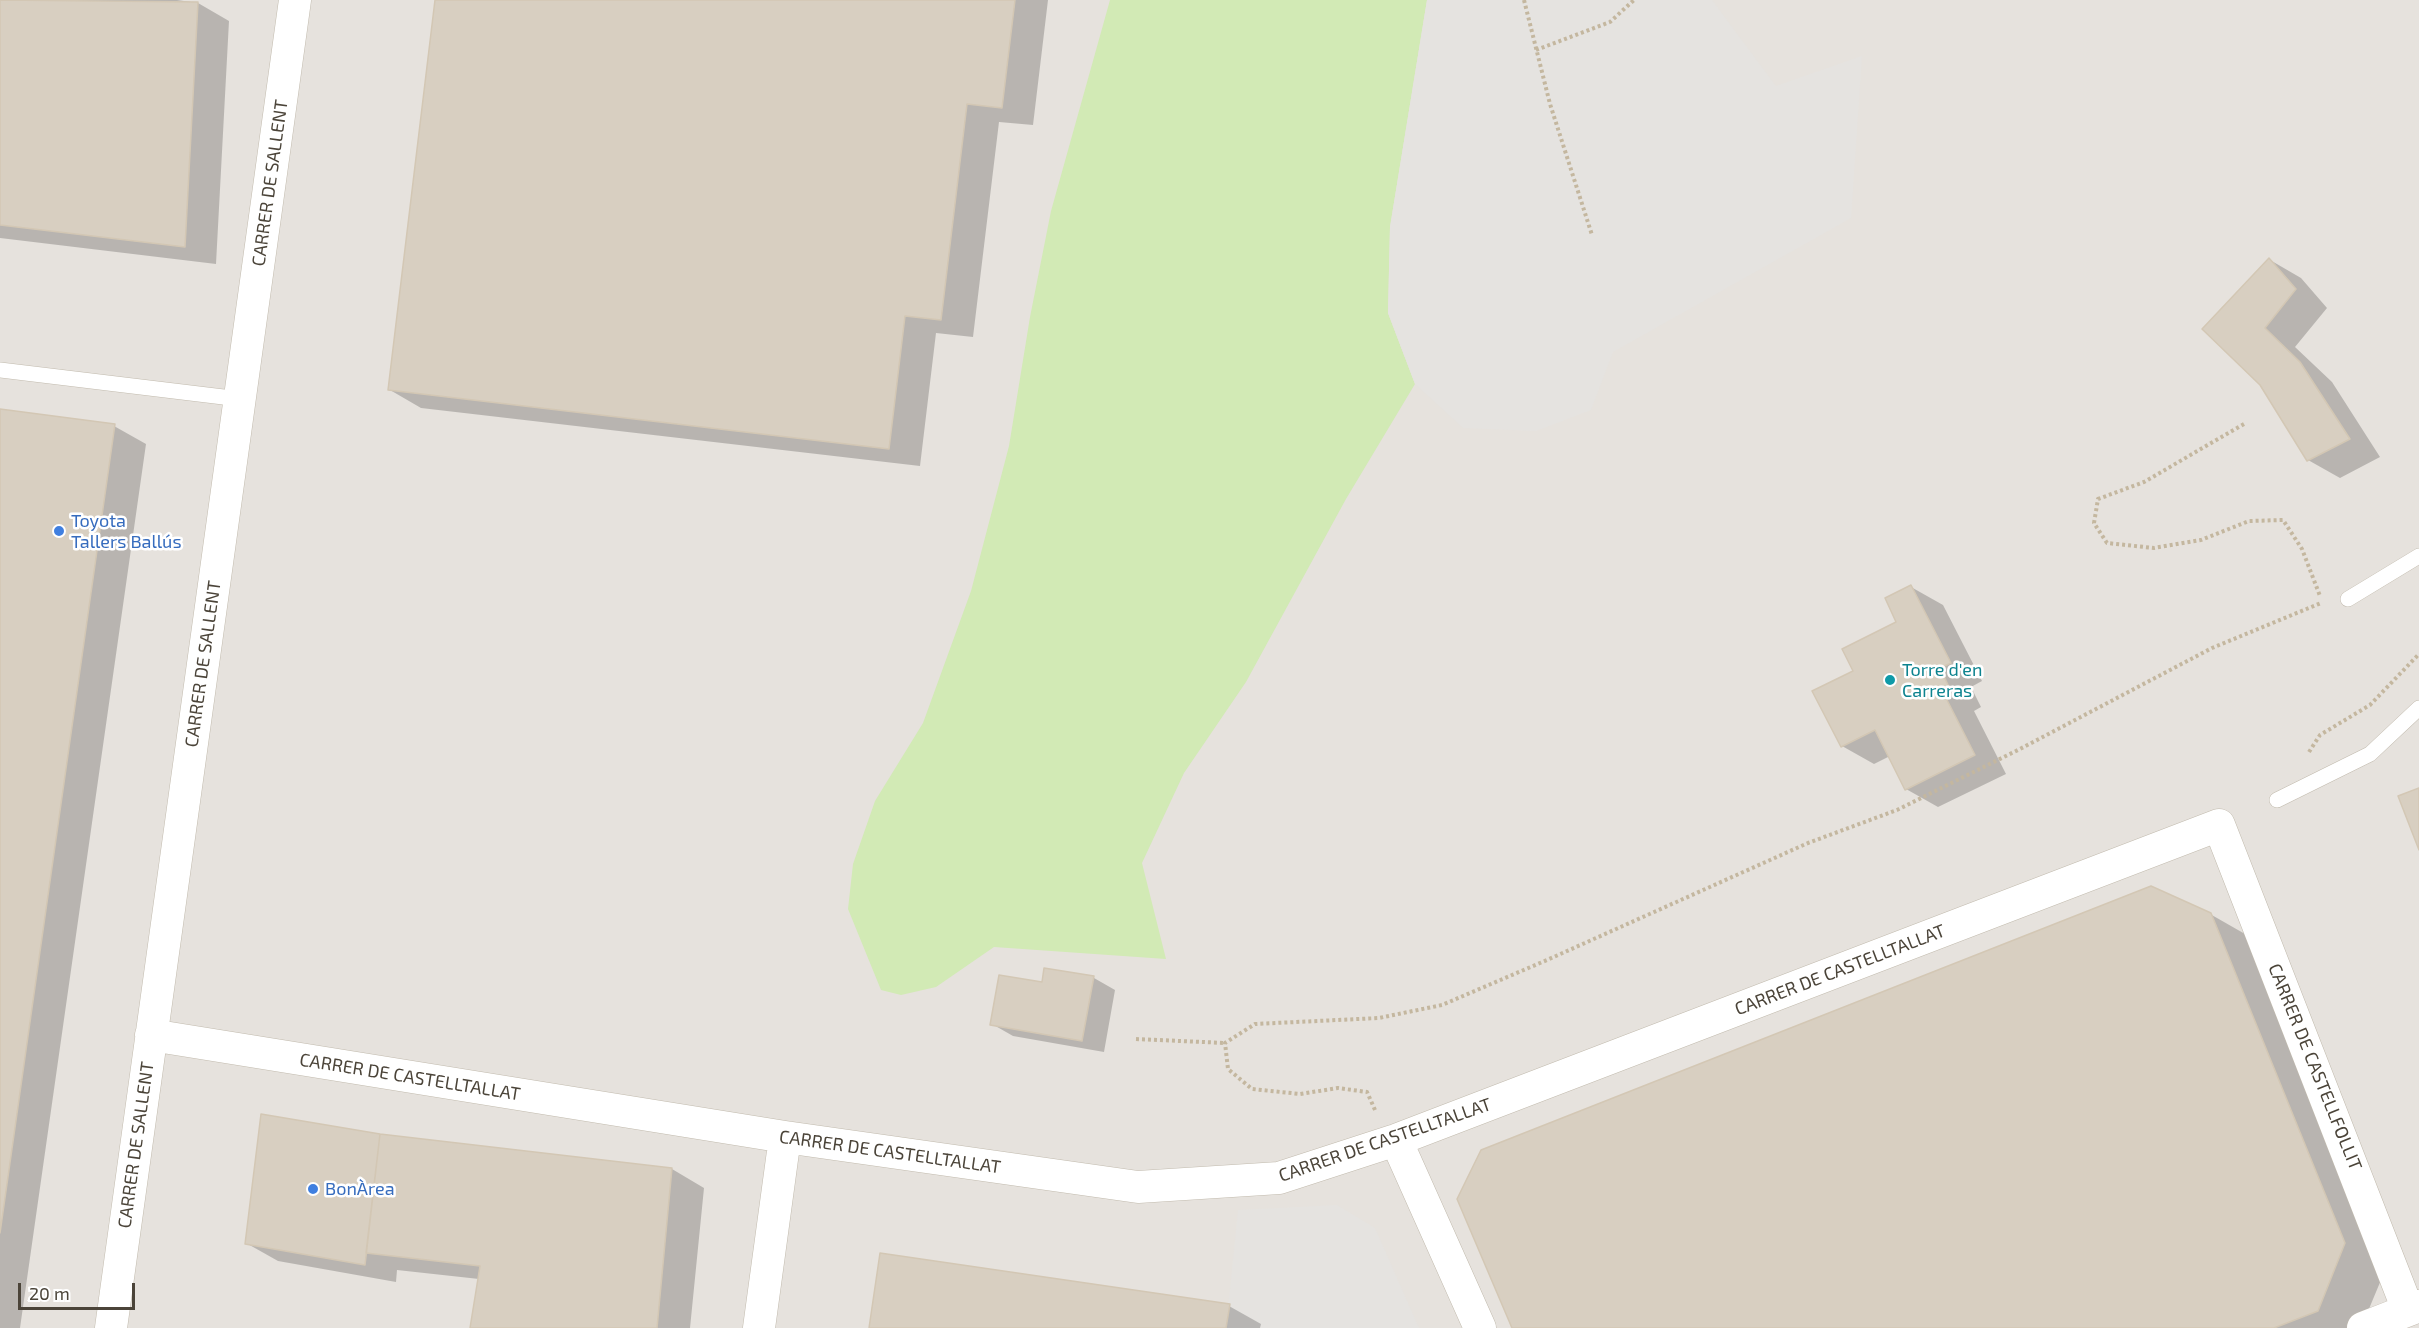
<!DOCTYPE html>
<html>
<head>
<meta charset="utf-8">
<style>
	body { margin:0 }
	#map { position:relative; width:2419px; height:1328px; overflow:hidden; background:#f6f3ec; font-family:"Exo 2",sans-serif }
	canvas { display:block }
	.scale { position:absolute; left:18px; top:1283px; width:117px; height:27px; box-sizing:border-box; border:3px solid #4b4439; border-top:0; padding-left:8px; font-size:18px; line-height:21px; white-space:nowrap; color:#4b4439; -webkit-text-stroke:4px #fff; paint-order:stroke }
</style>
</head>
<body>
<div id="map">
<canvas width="2419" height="1328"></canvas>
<div class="scale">20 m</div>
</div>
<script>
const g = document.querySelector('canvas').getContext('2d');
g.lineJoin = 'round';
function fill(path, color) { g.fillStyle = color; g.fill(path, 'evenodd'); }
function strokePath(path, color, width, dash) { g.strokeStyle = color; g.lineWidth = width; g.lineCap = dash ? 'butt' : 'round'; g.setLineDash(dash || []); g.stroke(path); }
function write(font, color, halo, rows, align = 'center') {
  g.font = font + ' "Exo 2",sans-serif'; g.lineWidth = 5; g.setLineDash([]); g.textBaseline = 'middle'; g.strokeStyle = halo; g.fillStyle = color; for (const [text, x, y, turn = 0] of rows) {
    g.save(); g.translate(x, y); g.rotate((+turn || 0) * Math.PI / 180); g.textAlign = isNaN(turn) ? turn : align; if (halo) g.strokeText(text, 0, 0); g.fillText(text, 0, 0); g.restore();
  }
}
fill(new Path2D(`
	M0 0H2419V1328H0Z`), '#e6e2dd');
fill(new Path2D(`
	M1110 0H1427L1390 227 1388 313 1415 384 1346 499 1246 682 1184 773 1142 863 1166 959 994 947 936 987 901 995 881 990 848 909 853 864 875 801 923 723 971 591 1009 446 1030 317 1051 211Z`), '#d2eab5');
fill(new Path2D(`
	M1427 0H1712L1776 86 1862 56 1851 218 1613 352 1591 410 1536 431 1463 428 1415 384 1388 313 1390 227Z
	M1337 1205 1375 1228 1419 1328H1226L1238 1210Z`), '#e5e3e0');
fill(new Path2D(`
	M0 0H177L198 3 229 21 216 264 0 238Z
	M436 0H1048L1033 125 999 122 973 337 936 333 920 466 421 408 390 390Z
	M2270 260 2301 278 2327 308 2295 347 2332 382 2380 457 2340 478 2308 460 2261 384Z
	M0 410 114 426 146 444 20 1328H0Z
	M1911 587 1943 605 1982 681 1971 687 1981 707 1974 711 2006 774 1938 807 1906 789 1890 756 1874 764 1842 746 1855 671 1898 623Z
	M2210 914 2252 938 2386 1268 2361 1328H1514Z
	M1046 969 1094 978 1115 990 1104 1052 1013 1036 992 1024 1043 984Z
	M380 1135 672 1169 704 1188 690 1328H472L479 1279 397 1270 396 1282 278 1261 246 1243Z
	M1229 1306 1261 1324 1260 1328H871Z`), '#0003');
const building = new Path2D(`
	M0 0 198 2 185 247 0 225Z
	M435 0H1015L1002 108 967 104 941 320 905 316 889 449 388 390Z
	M2269 258 2296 289 2265 328 2300 362 2350 439 2307 461 2260 385 2202 329Z
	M0 409 115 424 0 1233Z
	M1911 585 1951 663 1940 668 1950 689 1943 692 1975 755 1905 790 1875 730 1841 747 1812 691 1853 671 1842 649 1896 622 1885 598Z
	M2419 788V850L2398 796Z
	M2151 886 2211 913 2345 1243 2318 1311 2274 1328H1512L1457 1199 1481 1150Z
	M1044 968 1094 976 1082 1041 990 1025 999 975 1042 982Z
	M261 1114 380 1134 365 1265 245 1244Z
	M380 1134 672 1168 657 1328H470L480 1266 366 1253Z
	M880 1253 1230 1304 1226 1328H869Z`);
fill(building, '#d8cfc1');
strokePath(building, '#d3c7b4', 1.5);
const service = new Path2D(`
	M0 370 240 399
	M2348 599 2419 556
	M2277 800 2370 754 2419 708`);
const minor = new Path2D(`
	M151 1035 785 1137 1138 1187 1279 1178 1396 1140 2219 825 2408 1310
	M1396 1140 1480 1328
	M111 1328 295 0
	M759 1328 785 1137
	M2363 1328 2419 1306`);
strokePath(service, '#c2bbae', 16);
strokePath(minor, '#c2bbae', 33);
strokePath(new Path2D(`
	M1524 0 1550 104 1592 235
	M1536 50 1610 22 1634 0
	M2244 424 2144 482 2098 499 2094 523 2107 543 2154 548 2201 540 2249 521 2283 520 2302 549 2320 596
	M2309 752 2320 735 2370 705 2419 654
	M1136 1039 1225 1043
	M1375 1110 1367 1092 1338 1088 1300 1094 1252 1089 1228 1069 1225 1043 1255 1024 1379 1018 1442 1005 1547 960 1808 843 1897 810 2018 750 2212 648 2321 603`), '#c4b79f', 4, [3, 3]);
strokePath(service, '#fff', 15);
strokePath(minor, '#fff', 32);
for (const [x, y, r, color] of [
	[59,531,6,"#3f7fe0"],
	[1890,680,6,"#0f9aa8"],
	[313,1189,6,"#3f7fe0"]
]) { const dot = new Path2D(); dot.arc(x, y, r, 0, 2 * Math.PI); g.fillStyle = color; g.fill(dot); strokePath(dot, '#fff', 2); }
write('18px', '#4b4439', '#fff', [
	["CARRER DE SALLENT",270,183,-82],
	["CARRER DE SALLENT",203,664,-82],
	["CARRER DE CASTELLTALLAT",1840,970,-21],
	["CARRER DE CASTELLFOLLIT",2315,1067,68],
	["CARRER DE CASTELLTALLAT",410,1077,9],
	["CARRER DE CASTELLTALLAT",1385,1140,-19],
	["CARRER DE SALLENT",136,1145,-82],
	["CARRER DE CASTELLTALLAT",890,1152,8]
]);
write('18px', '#366cbe', '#fff', [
	["Toyota",71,521],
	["Tallers Ballús",71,542],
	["BonÀrea",325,1189]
], 'left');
write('18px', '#0d838f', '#fff', [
	["Torre d'en",1902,670],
	["Carreras",1902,691]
], 'left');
</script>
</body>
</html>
